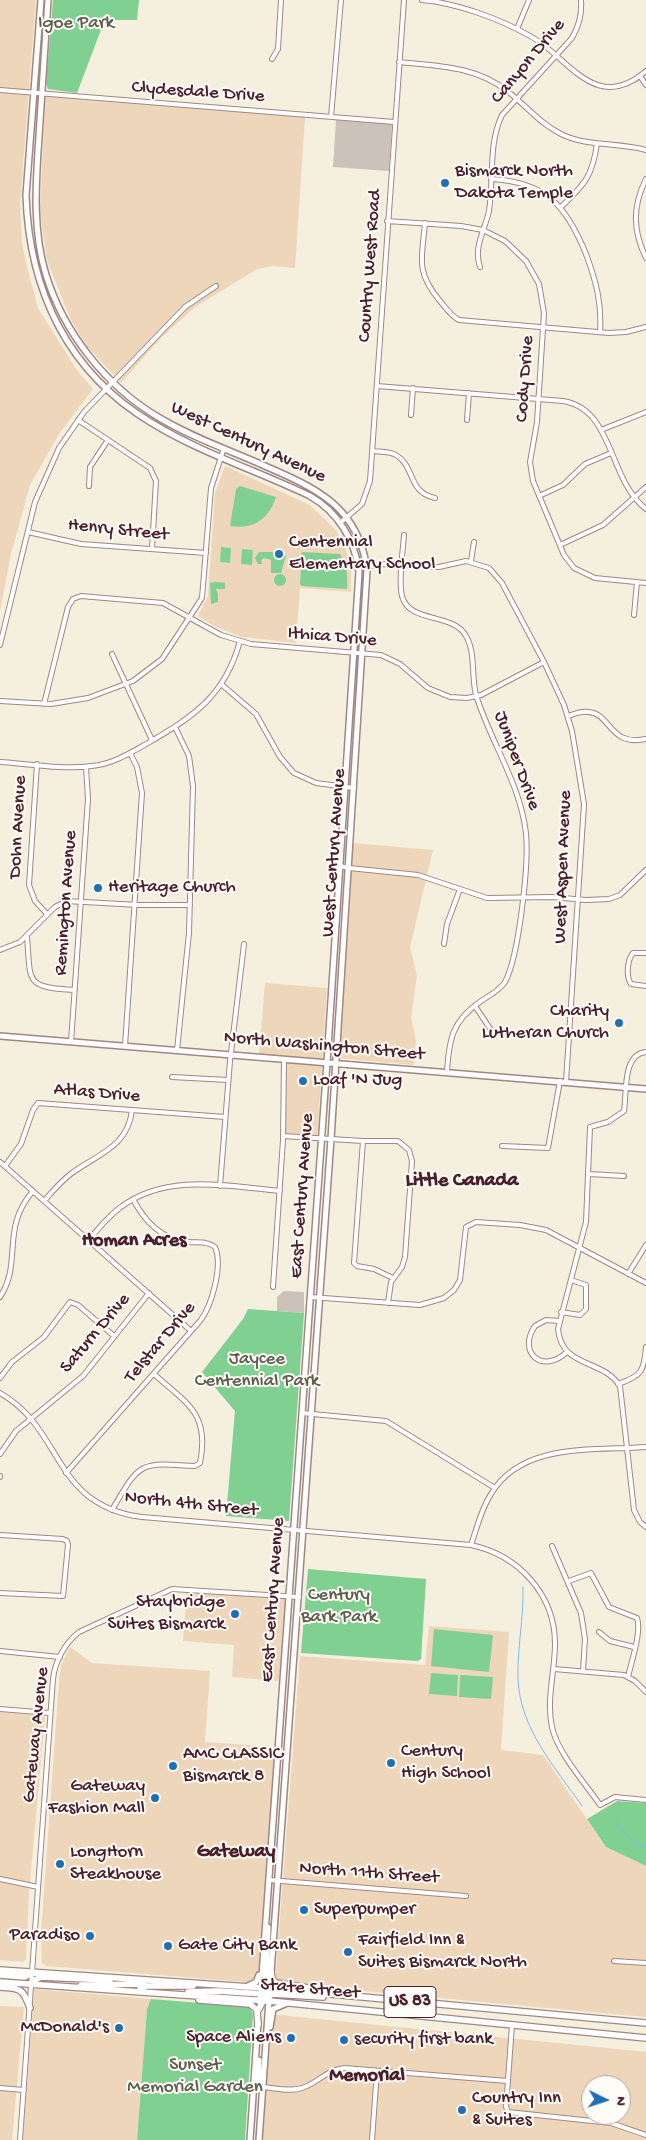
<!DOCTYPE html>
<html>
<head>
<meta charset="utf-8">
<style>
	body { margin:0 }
	#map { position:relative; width:646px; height:2140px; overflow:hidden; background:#f5efdd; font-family:"Gochi Hand",sans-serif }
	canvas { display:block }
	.north { position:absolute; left:581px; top:2075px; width:50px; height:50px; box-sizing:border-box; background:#fdfcf7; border:1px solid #b5a4a5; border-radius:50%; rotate:94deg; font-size:14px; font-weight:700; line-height:20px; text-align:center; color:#4a1f2b }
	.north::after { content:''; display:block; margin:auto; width:18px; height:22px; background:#1f6fb2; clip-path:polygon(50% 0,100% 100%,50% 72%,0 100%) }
</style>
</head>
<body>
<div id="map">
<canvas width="646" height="2140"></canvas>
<div class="north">N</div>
</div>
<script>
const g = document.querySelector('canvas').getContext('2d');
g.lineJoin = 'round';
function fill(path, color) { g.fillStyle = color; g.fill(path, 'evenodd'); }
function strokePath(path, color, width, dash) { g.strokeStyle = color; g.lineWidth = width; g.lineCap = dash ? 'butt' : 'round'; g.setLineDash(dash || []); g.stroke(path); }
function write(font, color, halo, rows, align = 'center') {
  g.font = font + ' "Gochi Hand",sans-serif'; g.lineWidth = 4; g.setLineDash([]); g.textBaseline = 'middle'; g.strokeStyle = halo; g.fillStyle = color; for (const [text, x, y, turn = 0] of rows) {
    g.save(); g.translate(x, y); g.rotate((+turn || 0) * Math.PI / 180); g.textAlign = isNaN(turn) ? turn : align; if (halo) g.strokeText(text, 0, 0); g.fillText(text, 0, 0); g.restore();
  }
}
fill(new Path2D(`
	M0 0H36L20 204 22 243 27 267 38 308 76 369 93 389 59 434 30 485 11 554 0 612Z
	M45 96 305 117 295 268 272 266 257 269 195 307 162 337 121 383 86 345 70 318 47 260 40 212Z
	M225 466 310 505 336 530 346 550 351 568V592L300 588 296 643 242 637 216 627 198 616 208 596 215 493Z
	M353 843 433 850 410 947 417 975 411 1017 416 1041 414 1065 339 1058Z
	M265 983 327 988 317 1139 285 1137 284 1057 259 1055Z
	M187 1590 287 1598 280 1681 232 1677 234 1645 183 1641Z
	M429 1626 509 1632 501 1750 543 1755 606 1847 646 1866V2017L275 1983 300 1656 425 1665Z
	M70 1647 92 1663 210 1671 205 1742 276 1747 258 1983 46 1966 42 1963 41 1933 59 1681 61 1665Z
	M0 1712 45 1716 29 1893 26 1959 23 1962 0 1960Z
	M34 1989 151 1999 147 2009 137 2140H23Z
	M0 2006 24 2007 12 2140H0Z
	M270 2014 646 2052V2140H261ZM591 2085H621V2115H591Z`), '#eed6bb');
fill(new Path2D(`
	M336 120 392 124 389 171 333 167Z
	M284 1291 304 1292V1313L277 1311V1297Z`), '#ccc2b9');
fill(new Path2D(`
	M53 0H139L137 20H111L102 27 77 93 48 89 46 83Z
	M240 486 276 497C269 519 253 530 230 526L236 489Z
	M221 547 231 548 230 563 220 562Z
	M242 549 253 550 252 565 241 564Z
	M259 552H279L286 556 281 573H271V560L263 558 261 561 262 564H258L255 558Z
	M302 552 340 554C347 565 348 576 347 589L302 586 300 584Z
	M274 580a6 6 0 1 1 12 0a6 6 0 1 1-12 0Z
	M216 582 225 583V589H216L218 594V602L211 604 210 583Z
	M248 1309 304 1313 289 1521 226 1516 235 1411 202 1372 243 1319Z
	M308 1569 426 1579 421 1659 418 1661 301 1653Z
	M434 1629 493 1635 489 1672 431 1666Z
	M431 1673 458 1675 457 1696 429 1694Z
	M460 1675 493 1677 491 1699 459 1697Z
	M617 1801 646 1803V1866L606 1847 587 1819Z
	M151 1999 249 2007 253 2014 245 2140H137L147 2009Z`), '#80d091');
strokePath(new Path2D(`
	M523 1587C524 1618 517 1648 518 1679 520 1729 555 1767 582 1806
	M616 1821C624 1832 631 1846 646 1846`), '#7cbaf0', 1);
const minor = new Path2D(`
	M422 0C457 3 500 19 530 36 569 57 595 115 646 71
	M517 29 529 0
	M272 59 278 49 281 0
	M399 62C437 66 476 66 507 91 526 105 539 123 561 134 587 147 618 142 646 150
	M640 76 646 85
	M0 90 394 122
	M331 117 341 0
	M491 179C546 182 566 205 586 254 596 281 602 303 600 332
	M646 179C632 207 633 231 646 258
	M561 207C584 185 593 176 597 143
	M387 221 461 226 483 230 505 241 526 261 539 284 544 313 537 422 530 462 533 481 564 555 574 568 595 578 646 583
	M425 223C422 259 415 271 440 301 446 308 451 316 459 320L609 333 626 332 646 327
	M480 267C473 247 485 230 489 211 494 179 488 144 502 115L572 38C579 25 582 15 581 0
	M377 386 563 401C614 409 608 480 646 509
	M411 415 413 388
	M78 420 150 468 156 481 152 549
	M467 420 469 393
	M601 430 646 412
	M372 451C380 452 389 451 396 455 416 467 407 492 435 498
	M89 486 90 467 108 440
	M539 496 563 485 585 464 611 453
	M340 523 362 504 370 481 404 0
	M28 532 81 544 206 553
	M404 535C403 552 398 580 402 596 409 624 453 612 466 636 476 653 471 676 476 695 491 743 520 783 526 833 529 864 519 956 505 982 500 990 489 996 481 1001 452 1021 449 1039 447 1072
	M560 545 603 525 646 487
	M471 561 474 542
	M358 567 386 564 439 567 466 561 489 568 502 583 544 662 564 705 572 731 584 804 566 1082
	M634 615 637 582
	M0 645 35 502 59 448 84 412 185 307 216 286
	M112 654 152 740
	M221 684 256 714 280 757 294 773 316 783 354 788
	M0 701 51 704 88 698 133 681 162 659 202 598 211 488 224 448
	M44 704 68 607 73 599 81 596 163 603 221 635 251 644 381 655 400 664 428 688 450 697 467 698 481 695 544 662
	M568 716C574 714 581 711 588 712 611 713 609 747 646 739
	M175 727 189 756 193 786 189 933 177 1050
	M0 762C30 764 62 770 92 766 113 764 130 753 148 743 194 716 225 696 240 641
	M37 764 29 885 35 901 47 914
	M340 866 349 868 418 875 487 898 552 897 586 900 609 899 620 895 646 870
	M27 937C31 983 24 987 75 990
	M444 944 447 924 460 889
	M0 950 20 942 55 907 66 901 139 905H190
	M646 953H633C627 960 626 977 631 984L646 986
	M475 1006 495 1036
	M71 1042 88 799 86 767
	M125 1046 142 793 137 767 130 753
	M646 1052C622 1054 627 1093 624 1111L608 1122 590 1127 586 1222 558 1329C562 1369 602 1358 620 1386L634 1510 640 1522 646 1527
	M172 1077 228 1080
	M283 1136 363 1141H398L409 1150 412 1161 405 1257 402 1267 391 1282 388 1303
	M363 1141 354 1263 357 1266 374 1269 393 1278
	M502 1146 548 1148 560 1081
	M0 1162 191 1331
	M5 1166 21 1144 33 1110 38 1103 225 1117
	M589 1174 624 1176
	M220 1186 230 1061 244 944
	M44 1201C53 1191 61 1181 72 1173 98 1154 128 1147 132 1110
	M88 1240C99 1229 108 1216 121 1207 167 1173 226 1186 280 1191
	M628 1274 646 1245
	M273 1287 283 1140 284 1059
	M0 1297C23 1262 0 1229 33 1191
	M310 1297 420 1305 444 1298 454 1290 460 1280 466 1227 476 1222 520 1225 546 1230 646 1283
	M561 1312 580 1315 586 1309V1285L571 1280
	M559 1321 546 1320 535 1326C517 1352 542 1375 567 1352
	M0 1378 12 1362 44 1337 70 1302 78 1305 114 1336
	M618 1384C642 1376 644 1371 646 1347
	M0 1393C65 1430 51 1505 142 1517L471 1545C518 1555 555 1594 555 1644 555 1671 546 1701 552 1727 557 1752 585 1783 600 1805L615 1797 646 1800
	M302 1413 386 1421 495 1488
	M0 1454 16 1431 83 1376 149 1293
	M66 1473 200 1321C212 1306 223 1265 215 1247 208 1241 198 1243 189 1242 161 1239 145 1222 133 1199
	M0 1476V1477
	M112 1510C140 1462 139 1462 195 1466L200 1463C210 1413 187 1404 154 1374
	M0 1535 63 1539 67 1541 68 1545 63 1596 0 1593
	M471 1545C477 1528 481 1509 491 1494 522 1442 593 1451 646 1447
	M552 1546 581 1613 585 1639 583 1671
	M569 1581 591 1573 609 1607 637 1618C642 1631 631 1663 628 1677
	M599 1632 610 1641 634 1647
	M0 1651 60 1657
	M554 1669 624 1675 635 1681 646 1692
	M0 1709 50 1713
	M0 1879 38 1887
	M269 1880 466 1896
	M614 1961 646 1963
	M512 2025 506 2107 508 2112 611 2123 646 2135
	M263 2087C275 2088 290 2092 302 2088 318 2083 326 2070 344 2068L508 2081
	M0 2088 24 2090
	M20 2140 53 1679C55 1661 65 1643 79 1632L172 1589 299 1597
	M372 2140 377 2071`);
const major = new Path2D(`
	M41 0 26 195C29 291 68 373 152 423 201 453 258 471 310 496 338 512 355 540 359 572L327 1062 260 2004
	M48 0C45 45 42 91 39 136 36 182 32 229 46 275 64 333 106 386 158 417 191 437 229 450 265 466 316 488 359 507 367 570L331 1139 259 2140
	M0 1036 646 1089
	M246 1987 256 1982 259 1975
	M266 1991 268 1927
	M270 2027 273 2009 285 2004
	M259 2060V2084L263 2087
	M250 2140 258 2022`);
const highway = new Path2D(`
	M0 1970 265 1988 646 2023
	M271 1972 272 1979 276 1983 315 1989
	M0 1975 25 1977 33 1972
	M0 1982 269 2001 646 2038
	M32 1985 35 1980 41 1977 110 1980
	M81 1985 139 1984 144 1982
	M0 1987C20 1988 23 1988 30 2008
	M140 1989 146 1986H193
	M188 1992 218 1991 264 1994 270 1990
	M199 2000 250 2004 257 2010 258 2025
	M259 2009 265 1997 273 1994 323 1997`);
strokePath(minor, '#a08784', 6);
strokePath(major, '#a08784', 8);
strokePath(highway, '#a08784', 8);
strokePath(minor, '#fff', 4);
strokePath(major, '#fff', 5);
strokePath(highway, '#fff', 5.5);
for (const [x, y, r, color] of [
	[445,183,5,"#1f6fb2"],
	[279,554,5,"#1f6fb2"],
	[98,888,5,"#1f6fb2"],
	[619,1023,5,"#1f6fb2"],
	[303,1081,5,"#1f6fb2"],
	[235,1614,5,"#1f6fb2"],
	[391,1763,5,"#1f6fb2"],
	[173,1766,5,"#1f6fb2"],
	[155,1798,5,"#1f6fb2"],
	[60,1864,5,"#1f6fb2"],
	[304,1910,5,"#1f6fb2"],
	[90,1936,5,"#1f6fb2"],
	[168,1946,5,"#1f6fb2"],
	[348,1952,5,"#1f6fb2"],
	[119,2028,5,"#1f6fb2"],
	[291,2038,5,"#1f6fb2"],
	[344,2040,5,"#1f6fb2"],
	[462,2110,5,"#1f6fb2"]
]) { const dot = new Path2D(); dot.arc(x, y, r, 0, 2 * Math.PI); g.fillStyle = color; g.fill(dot); strokePath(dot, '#fdfcf7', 2); }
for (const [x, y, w] of [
	[410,2002,52]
]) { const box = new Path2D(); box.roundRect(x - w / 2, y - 15.5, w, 31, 4); g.fillStyle = '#fdfcf7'; g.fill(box); strokePath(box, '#4a1f2b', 1); }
write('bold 18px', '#4a1f2b', null, [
	["US 83",410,2002]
]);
write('19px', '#5d5d4f', '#fdfcf7', [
	["Igoe Park",76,24],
	["Jaycee",257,1360],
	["Centennial Park",257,1382],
	["Century",339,1596],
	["Bark Park",339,1618],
	["Sunset",195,2066],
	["Memorial Garden",195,2088]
]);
write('19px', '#4a1f2b', '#fdfcf7', [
	["Canyon Drive",529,62,-50],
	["Clydesdale Drive",198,93,4],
	["Country West Road",371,266,-86],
	["Cody Drive",526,379,-86],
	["West Century Avenue",248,443,25],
	["Henry Street",118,531,6],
	["Ithica Drive",332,638,5],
	["Juniper Drive",516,761,70],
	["Dohn Avenue",19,827,-87],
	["West Century Avenue",335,853,-86],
	["West Aspen Avenue",564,867,-88],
	["Remington Avenue",67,903,-86],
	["North Washington Street",324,1047,5],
	["Atlas Drive",97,1094,5],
	["East Century Avenue",303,1196,-86],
	["Saturn Drive",96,1334,-50],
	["Telstar Drive",161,1343,-50],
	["North 4th Street",191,1505,6],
	["East Century Avenue",274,1600,-86],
	["Gateway Avenue",37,1735,-84],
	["North 11th Street",369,1874,4],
	["State Street",310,1990,5]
]);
write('19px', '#4a1f2b', '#fdfcf7', [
	["Bismarck North",455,172],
	["Dakota Temple",455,194],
	["Centennial",289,543],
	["Elementary School",289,565],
	["Heritage Church",108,888],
	["Charity",609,1012,"right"],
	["Lutheran Church",609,1034,"right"],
	["Loaf 'N Jug",313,1081],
	["Staybridge",225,1603,"right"],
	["Suites Bismarck",225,1625,"right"],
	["Century",401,1752],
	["High School",401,1774],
	["AMC CLASSIC",183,1755],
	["Bismarck 8",183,1777],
	["Gateway",145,1787,"right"],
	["Fashion Mall",145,1809,"right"],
	["LongHorn",70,1853],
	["Steakhouse",70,1875],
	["Superpumper",314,1910],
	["Paradiso",80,1936,"right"],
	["Fairfield Inn &",358,1941],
	["Suites Bismarck North",358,1963],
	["Gate City Bank",178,1946],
	["McDonald's",109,2028,"right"],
	["Space Aliens",281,2038,"right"],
	["security first bank",354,2040],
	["Country Inn",472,2099],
	["& Suites",472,2121]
], 'left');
write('bold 20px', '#4a1f2b', '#fdfcf7', [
	["Little Canada",462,1182],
	["Homan Acres",134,1242],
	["Gateway",236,1853],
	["Memorial",367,2077]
]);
</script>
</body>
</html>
